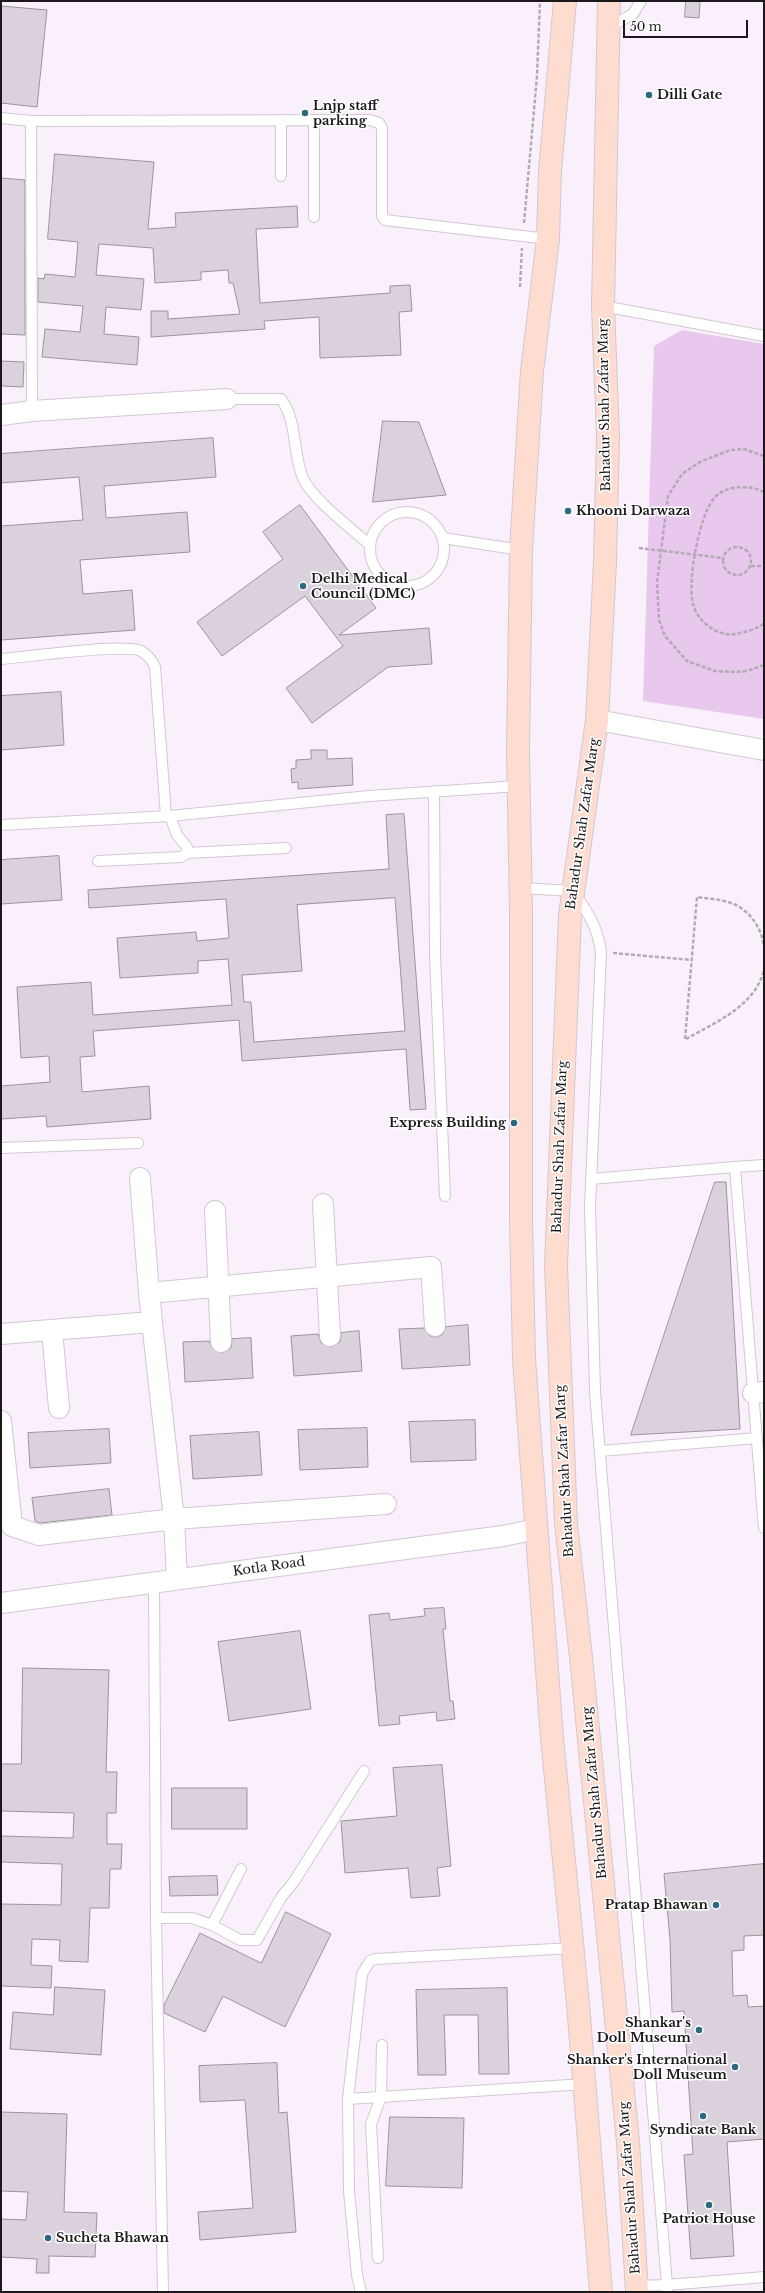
<!DOCTYPE html>
<html>
<head>
<meta charset="utf-8">
<style>
	body { margin:0 }
	#map { position:relative; width:765px; height:2293px; overflow:hidden; background:#faf0fb; font-family:"Libre Baskerville",serif }
	canvas { display:block }
	.frame { position:absolute; inset:0; border:2px solid #1b181c; pointer-events:none }
	.scale { position:absolute; left:623px; top:20px; width:125px; height:18px; box-sizing:border-box; border:2px solid #1b181c; border-top:0; padding-left:5px; font-size:12px; line-height:14px; white-space:nowrap; color:#1b181c; -webkit-text-stroke:3px #fff; paint-order:stroke }
</style>
</head>
<body>
<div id="map">
<canvas width="765" height="2293"></canvas>
<div class="frame"></div>
<div class="scale">50 m</div>
</div>
<script>
const g = document.querySelector('canvas').getContext('2d');
g.lineJoin = 'round';
function fill(path, color) { g.fillStyle = color; g.fill(path, 'evenodd'); }
function strokePath(path, color, width, dash) { g.strokeStyle = color; g.lineWidth = width; g.lineCap = dash ? 'butt' : 'round'; g.setLineDash(dash || []); g.stroke(path); }
function write(font, color, halo, rows, align = 'center') {
  g.font = font + ' "Libre Baskerville",serif'; g.lineWidth = 3; g.setLineDash([]); g.textBaseline = 'middle'; g.strokeStyle = halo; g.fillStyle = color; for (const [text, x, y, turn = 0] of rows) {
    g.save(); g.translate(x, y); g.rotate((+turn || 0) * Math.PI / 180); g.textAlign = isNaN(turn) ? turn : align; if (halo) g.strokeText(text, 0, 0); g.fillText(text, 0, 0); g.restore();
  }
}
fill(new Path2D(`
	M682 330 764 344V719L643 701 654 346Z`), '#e8c8ed');
const building = new Path2D(`
	M686 1H700L699 18 685 17Z
	M1 6 47 10 37 107 1 103Z
	M55 154 154 162 148 229 176 227 175 213 297 206 298 227 256 229 260 303 390 293V286L410 285 412 311 399 312 401 355 320 358 319 317 264 321 265 329 151 337V311H168V319L240 314 233 283H229L228 270 201 272V280L155 283 153 248 99 244 96 275 144 279 141 310 106 307 104 334 139 337 137 365 42 357 45 329 80 332 83 306 38 302V278L44 279 45 274 75 277 78 242 48 239Z
	M1 178 25 180V335L1 334Z
	M1 361 24 362 23 387 1 386Z
	M383 421 419 422 446 495 373 502Z
	M213 438 216 477 104 486 106 518 187 512 190 552 80 560 83 594 132 590 135 630 1 640V526L83 520 79 477 1 483V454Z
	M300 505 376 608 339 635 429 628 432 664 388 667 312 723 286 688 343 646 305 596 222 656 197 622 283 559 263 532Z
	M61 692 64 745 1 750V696Z
	M311 750H327V759L352 758 353 785 298 789V782L292 783 291 769 296 768V760L311 759Z
	M404 814 426 1109 410 1110 406 1049 242 1061 239 1020 93 1031 95 1056 80 1057 82 1092 149 1086 151 1119 47 1127 46 1116 1 1119V1086L50 1082 49 1056 21 1058 17 987 91 982 93 1015 232 1005 228 959 198 961V973L120 978 117 938 196 932 197 941 229 938 226 899 89 908 88 890 389 869 386 815ZM395 898 405 1031 254 1042 251 1002H244L242 975 302 971 297 905Z
	M59 856 62 900 1 904V860Z
	M715 1182H726L740 1429 631 1435Z
	M468 1325 470 1365 402 1369 399 1329 424 1328 430 1336 436 1337 442 1335 446 1327Z
	M359 1331 362 1371 294 1376 291 1336 318 1334 321 1343 331 1347 340 1342 341 1333Z
	M251 1338 253 1378 185 1382 183 1342 209 1341 212 1348 222 1353 231 1348 232 1339Z
	M475 1420 476 1460 411 1462 409 1422Z
	M367 1428 368 1467 300 1470 298 1430Z
	M109 1429 111 1463 30 1468 28 1433Z
	M259 1432 262 1475 193 1479 190 1436Z
	M109 1489 112 1515 40 1523 35 1521 32 1498Z
	M444 1608 446 1629H443L450 1701H453L455 1719 437 1721 436 1712 399 1716 400 1724 379 1726 369 1615 389 1613 390 1620 425 1616 424 1609Z
	M300 1631 311 1709 229 1721 218 1642Z
	M23 1668 109 1670 106 1772H117L116 1813H107V1844H122L121 1869H110L109 1908H90L88 1962 59 1961 60 1940 32 1939 31 1965 52 1966 51 1988 1 1986V1904L61 1905 62 1864 1 1862V1836L73 1838 74 1813 1 1811V1764H21Z
	M442 1765 451 1866 437 1868 440 1896 411 1898 408 1868 345 1873 341 1821 397 1816 393 1768Z
	M172 1788H247V1829H172Z
	M764 1864V1935L744 1936V1950L732 1951 733 1996 747 1995 748 2007 764 2006V2139L727 2142 734 2256 691 2259 684 2155 693 2154 684 2011 672 2012 670 1939 664 1874Z
	M217 1876 218 1895 170 1896 169 1877Z
	M286 1912 331 1934 285 2027 223 1996 205 2032 164 2013V2005L200 1933 261 1963Z
	M55 1987 105 1990 101 2055 10 2049 13 2012 53 2015Z
	M507 1988 509 2074H479L478 2015H444L446 2075H418L416 1990Z
	M277 2063 279 2113 287 2112 296 2232 200 2240 198 2212 253 2208 245 2100 200 2102 199 2066Z
	M1 2112 67 2114 64 2212 97 2213 95 2257 49 2256V2273H36L37 2259 1 2257V2219L26 2220 28 2192 1 2191Z
	M390 2117 464 2118 462 2188 386 2186Z`);
fill(building, '#dbd1dc');
strokePath(building, '#9b939c', 1);
const lane = new Path2D(`
	M609 27 633 14 641 1
	M1 118 31 121
	M314 120V217
	M281 176V120
	M603 306 764 336
	M227 399H281C298 422 292 452 303 478 312 499 352 529 370 545
	M32 411 31 121 370 120 379 123 382 128V216L385 220 548 239
	M370 549a37 37 0 1 1 74 0a37 37 0 1 1-74 0Z
	M443 538 521 550
	M1 659C25 657 125 643 141 651 148 655 152 660 155 667L166 816
	M434 791 435 955 445 1196
	M1 825 170 816 369 796 519 786
	M187 853 286 848
	M98 861 181 857 187 853V847L177 835 170 816
	M521 888 573 891C588 913 597 925 601 952L590 1207 595 1392 667 2285 636 2286
	M1 1148 138 1143
	M735 1167 764 1165
	M591 1179 735 1167 764 1528
	M600 1451 757 1438
	M154 1582 156 1918 163 2292
	M156 1918H192L212 1925 240 1940H257L282 1896 293 1883 364 1771
	M212 1925 241 1869
	M348 2099 585 2084
	M378 2258 371 2124 381 2097 382 2045
	M361 2292 357 2275 349 2191 348 2099 362 1974 370 1961 375 1959 572 1948
	M667 2292V2285L764 2277`);
const street = new Path2D(`
	M1 415 32 411 227 399
	M597 720 764 750
	M140 1178 149 1293
	M323 1204 330 1336
	M215 1211 221 1342
	M152 1322 174 1519 177 1579
	M52 1330 59 1408
	M1 1334 152 1322 149 1293 431 1267 435 1326
	M753 1393 764 1392
	M1 1421 12 1526 39 1535 174 1519 386 1504
	M1 1603 503 1536 537 1529`);
const secondary = new Path2D(`
	M565 1 550 171 548 239 532 371 521 550 518 751 521 911V1219L524 1359 552 1738 578 2004 601 2292
	M609 1 603 306 608 437 605 562 597 720 570 915 556 1265 566 1524 581 1657 628 2142 637 2292`);
strokePath(lane, '#d1c8d2', 12);
strokePath(street, '#d1c8d2', 22);
strokePath(secondary, '#d1c8d2', 24);
strokePath(new Path2D(`
	M524 223 537 76 540 1
	M520 287 522 248
	M764 456 744 449 730 450 700 462 682 474 668 496 657 583 659 620 665 636 687 661 715 671 731 672 747 671 764 665
	M764 492C750 485 728 485 716 496 699 512 687 583 693 604 698 622 717 637 736 634 745 632 758 629 764 623
	M723 561a14 14 0 1 1 28 0a14 14 0 1 1-28 0Z
	M639 548 723 558
	M751 566H764
	M613 953 692 960
	M685 1039 697 897C708 899 721 899 731 903 749 909 762 928 764 947
	M686 1039C716 1022 755 1006 764 970`), '#b3abb4', 2.5, [4, 2]);
strokePath(lane, '#fff', 10);
strokePath(street, '#fff', 20);
strokePath(secondary, '#fedcd0', 22);
for (const [x, y, r, color] of [
	[649,95,4,"#2b697f"],
	[305,113,4,"#2b697f"],
	[568,511,4,"#2b697f"],
	[303,586,4,"#2b697f"],
	[514,1123,4,"#2b697f"],
	[716,1905,4,"#2b697f"],
	[699,2030,4,"#2b697f"],
	[735,2067,4,"#2b697f"],
	[703,2116,4,"#2b697f"],
	[709,2205,4,"#2b697f"],
	[48,2238,4,"#2b697f"]
]) { const dot = new Path2D(); dot.arc(x, y, r, 0, 2 * Math.PI); g.fillStyle = color; g.fill(dot); strokePath(dot, '#fff', 1.5); }
write('bold 13px', '#1b181c', '#fff', [
	["Dilli Gate",657,95],
	["Lnjp staff",313,106],
	["parking",313,121],
	["Khooni Darwaza",576,511],
	["Delhi Medical",311,579],
	["Council (DMC)",311,594],
	["Express Building",506,1123,"right"],
	["Pratap Bhawan",708,1905,"right"],
	["Shankar's",691,2023,"right"],
	["Doll Museum",691,2038,"right"],
	["Shanker's International",727,2060,"right"],
	["Doll Museum",727,2075,"right"],
	["Syndicate Bank",703,2130,"center"],
	["Patriot House",709,2219,"center"],
	["Sucheta Bhawan",56,2238]
], 'left');
write('13px', '#1b181c', '#fff', [
	["Bahadur Shah Zafar Marg",605,405,-91],
	["Bahadur Shah Zafar Marg",583,824,-82],
	["Bahadur Shah Zafar Marg",560,1147,-88],
	["Bahadur Shah Zafar Marg",565,1471,-93],
	["Kotla Road",269,1567,-8],
	["Bahadur Shah Zafar Marg",595,1793,-95],
	["Bahadur Shah Zafar Marg",630,2188,-94]
]);
</script>
</body>
</html>
